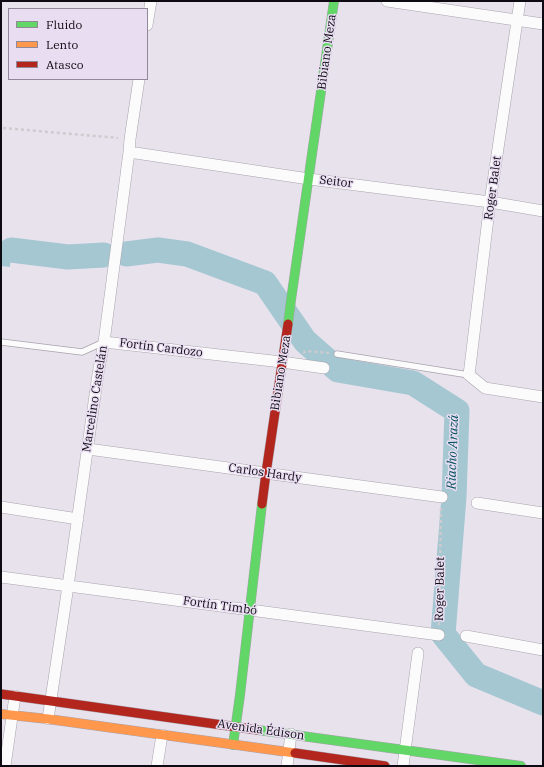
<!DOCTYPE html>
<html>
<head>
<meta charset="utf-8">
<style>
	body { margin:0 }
	#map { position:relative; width:544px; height:767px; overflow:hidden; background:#e8e2ed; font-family:"IBM Plex Serif",serif }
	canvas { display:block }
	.frame { position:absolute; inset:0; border:2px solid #0e0a11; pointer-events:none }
	.legend { position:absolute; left:8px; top:8px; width:140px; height:72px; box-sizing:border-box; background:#e9ddf2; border:1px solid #918998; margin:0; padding:5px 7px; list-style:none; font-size:12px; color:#0e0a11 }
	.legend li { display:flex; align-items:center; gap:8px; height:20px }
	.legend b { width:20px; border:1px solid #918998 }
</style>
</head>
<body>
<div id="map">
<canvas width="544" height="767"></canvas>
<div class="frame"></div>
<ul class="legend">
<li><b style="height:5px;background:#63d668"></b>Fluido</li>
<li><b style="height:5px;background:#ff974d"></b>Lento</li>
<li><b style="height:5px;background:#b3261e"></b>Atasco</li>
</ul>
</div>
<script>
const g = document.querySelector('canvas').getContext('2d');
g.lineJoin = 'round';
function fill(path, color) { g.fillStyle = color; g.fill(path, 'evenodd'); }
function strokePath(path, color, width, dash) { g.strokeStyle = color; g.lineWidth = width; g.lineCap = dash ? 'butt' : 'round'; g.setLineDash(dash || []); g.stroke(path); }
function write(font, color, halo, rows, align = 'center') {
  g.font = font + ' "IBM Plex Serif",serif'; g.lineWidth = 3; g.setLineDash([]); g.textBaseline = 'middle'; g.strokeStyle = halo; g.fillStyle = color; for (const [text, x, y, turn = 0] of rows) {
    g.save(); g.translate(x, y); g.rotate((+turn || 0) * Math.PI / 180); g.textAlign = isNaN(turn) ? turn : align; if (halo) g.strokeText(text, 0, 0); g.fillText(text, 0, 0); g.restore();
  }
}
fill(new Path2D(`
	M1 242 11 250 10 267 1 266Z`), '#a4c7d2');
strokePath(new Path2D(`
	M11 250 68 257 104 255
	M126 254 158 250 187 254 265 283 305 341 338 370 413 383 457 411 454 497 443 634 476 675 543 703`), '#a4c7d2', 25);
const lane = new Path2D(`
	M1 342 82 352 104 342
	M337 354 469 375`);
const street = new Path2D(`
	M387 1 543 24
	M520 1 490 202 469 375 485 388 543 397
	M147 25 151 1
	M129 152 309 179 490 202 543 211
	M104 342 282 362 324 368
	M88 449 442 497
	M477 503 543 513
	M1 507 78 519
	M1 577 439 635
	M466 636 543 650
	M48 719 68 586 98 374 104 342 129 152 130 139 139 79
	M5 766 15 696
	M157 766 162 735
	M287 766 291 734
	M403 766 418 653`);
const fast = new Path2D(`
	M288 324 291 300 334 1
	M258 730 521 766
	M233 745 240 695 262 504`);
const slow = new Path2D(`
	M1 714 48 719 295 753`);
const jam = new Path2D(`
	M262 504 266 473 288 324
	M1 694 258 730
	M295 753 385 766`);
strokePath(lane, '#a8a3ac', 7);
strokePath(street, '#a8a3ac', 12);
strokePath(fast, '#a8a3ac', 10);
strokePath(slow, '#a8a3ac', 10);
strokePath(jam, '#a8a3ac', 10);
strokePath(new Path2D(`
	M3 128 118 138
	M303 353 306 351 329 353
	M439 625 441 508`), '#cdcbce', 2.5, [3, 3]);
strokePath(lane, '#fcfbfc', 5.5);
strokePath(street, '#fcfbfc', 11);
strokePath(fast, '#63d668', 9);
strokePath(slow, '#ff974d', 9);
strokePath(jam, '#b3261e', 9);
write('12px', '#0e0a11', '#e9ddf2', [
	["Bibiano Meza",327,52,-82],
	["Seitor",336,182,7],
	["Roger Balet",493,188,-82],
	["Fortín Cardozo",161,348,7],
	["Bibiano Meza",281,373,-81],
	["Marcelino Castelán",95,399,-81],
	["Carlos Hardy",265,473,8],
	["Roger Balet",440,589,-89],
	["Fortín Timbó",220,606,8],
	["Avenida Édison",261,730,8]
]);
write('italic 13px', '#075461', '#e9ddf2', [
	["Riacho Arazá",453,452,-88]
]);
</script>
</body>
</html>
